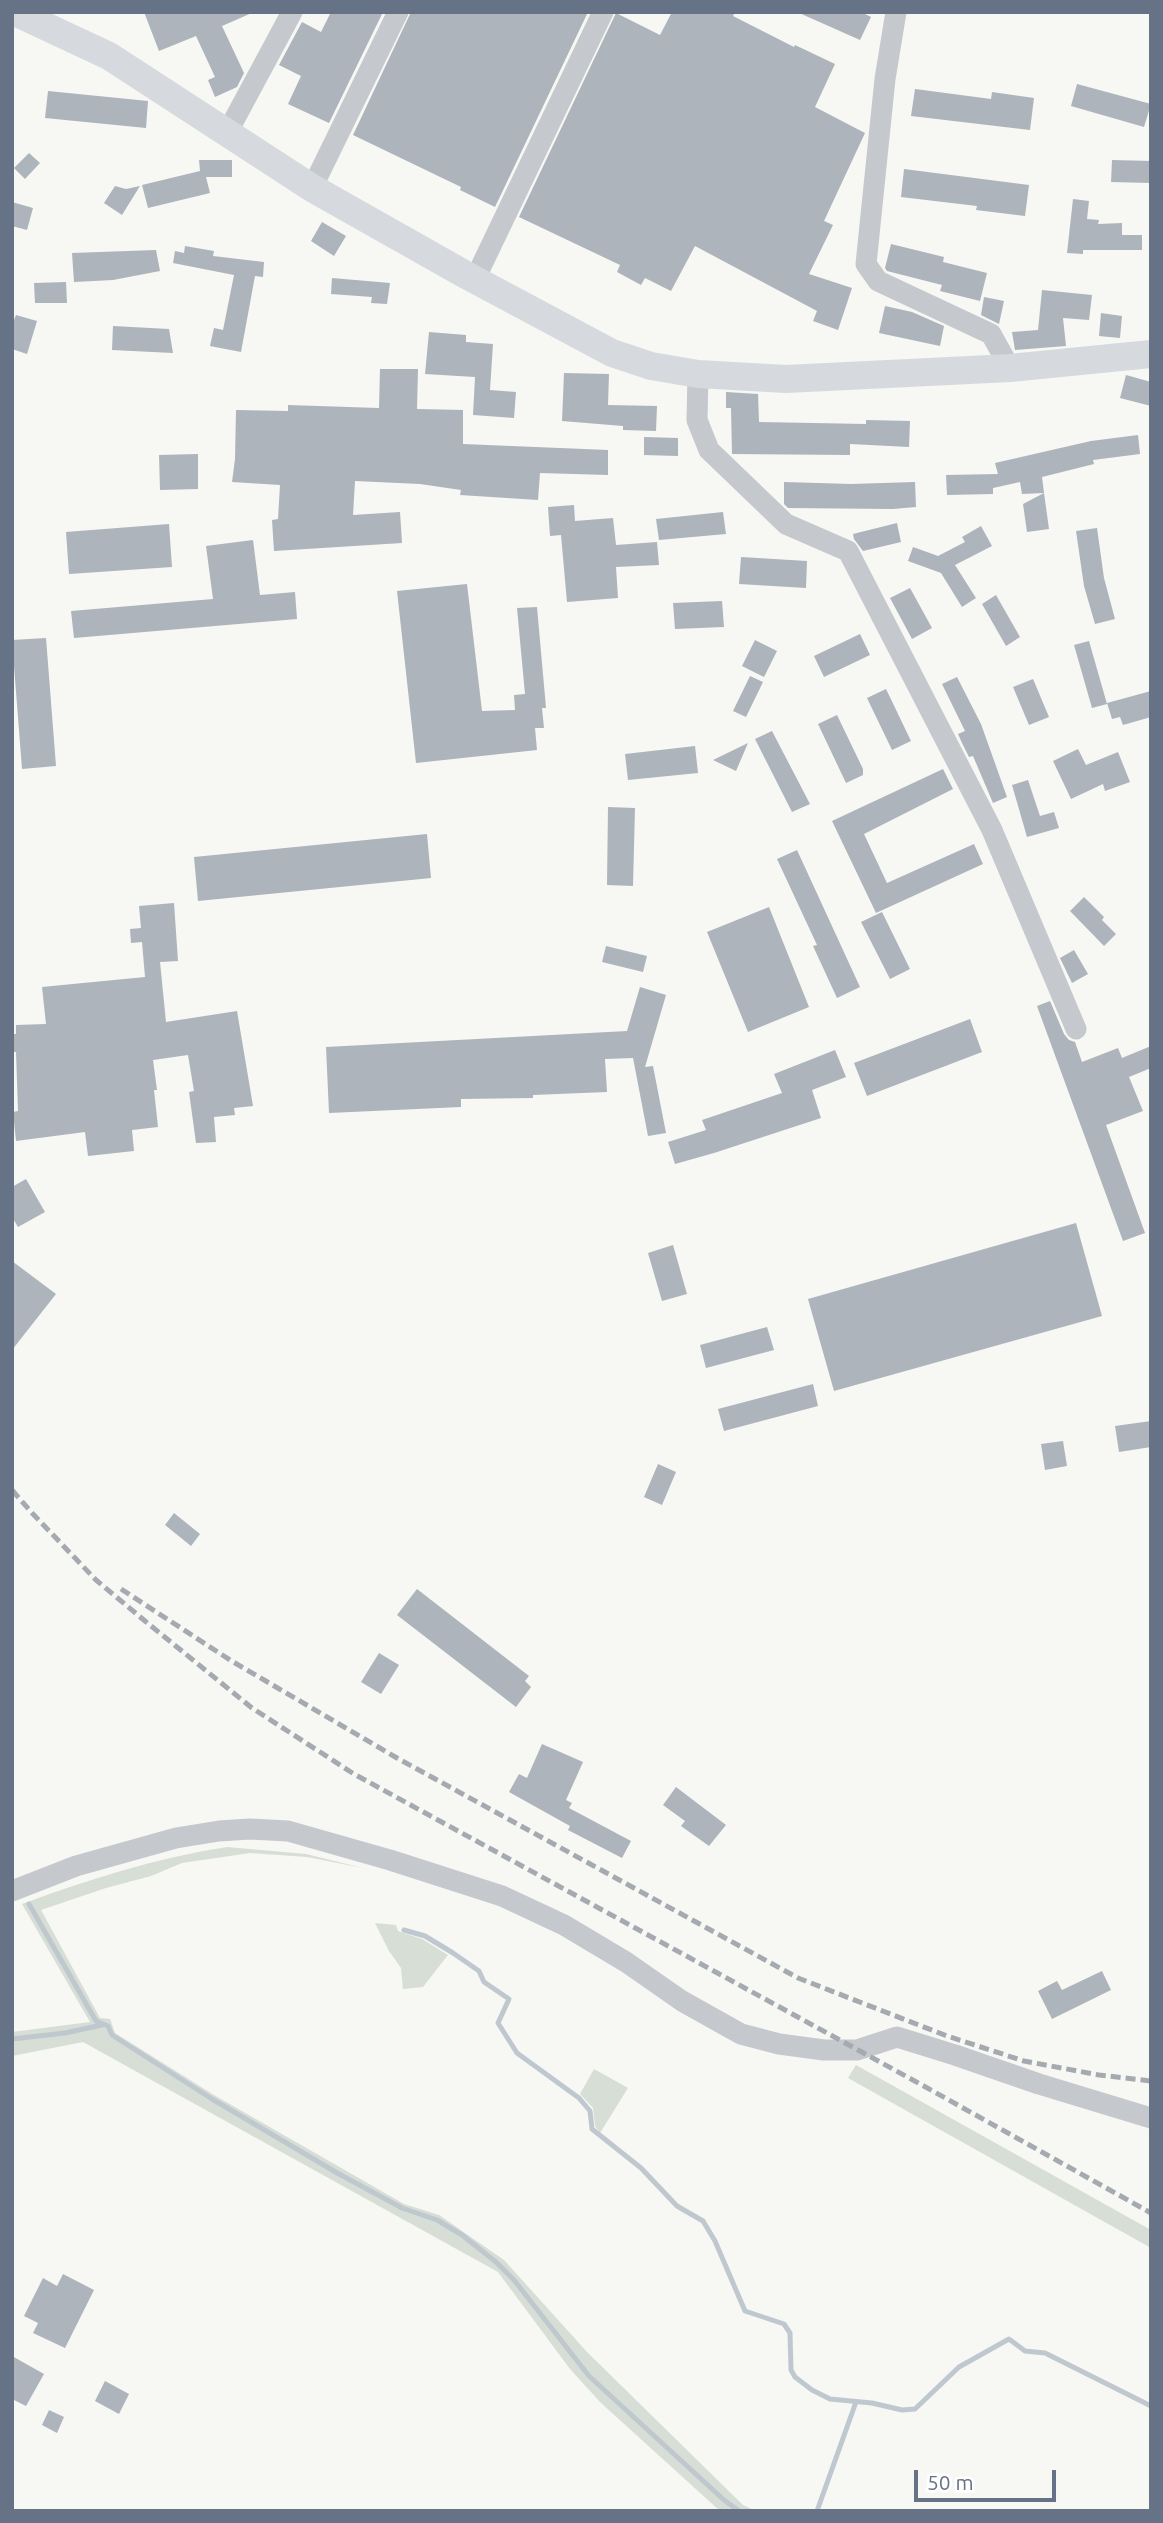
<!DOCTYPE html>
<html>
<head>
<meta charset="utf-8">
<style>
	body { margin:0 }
	#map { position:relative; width:1163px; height:2523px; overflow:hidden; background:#f7f7f4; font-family:Ubuntu,sans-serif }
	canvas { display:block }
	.frame { position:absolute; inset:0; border:14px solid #667285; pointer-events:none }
	.scale { position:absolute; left:914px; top:2470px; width:142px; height:32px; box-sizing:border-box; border:4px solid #667285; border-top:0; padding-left:9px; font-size:21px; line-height:24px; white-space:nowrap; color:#667285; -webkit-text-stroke:5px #fff; paint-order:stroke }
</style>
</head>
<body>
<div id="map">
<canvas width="1163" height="2523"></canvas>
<div class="frame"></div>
<div class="scale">50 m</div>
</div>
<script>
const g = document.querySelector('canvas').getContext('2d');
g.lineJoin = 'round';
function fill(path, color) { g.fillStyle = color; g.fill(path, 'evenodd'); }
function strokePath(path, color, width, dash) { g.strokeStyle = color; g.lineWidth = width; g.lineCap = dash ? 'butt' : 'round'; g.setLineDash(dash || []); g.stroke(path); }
fill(new Path2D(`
	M227 1847 306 1854 363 1868 307 1857 250 1853 182 1863 151 1876 106 1888 41 1910 100 2018 110 2019 115 2033 214 2095 404 2204 439 2215 504 2260 587 2352 743 2505 756 2511H720L601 2403 570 2369 498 2272 83 2042 12 2056V2032L90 2022 22 1904C90 1879 156 1858 227 1847Z
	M375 1923 396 1925 398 1931 422 1939 448 1955 423 1987 403 1989 401 1968 389 1951Z
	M856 2065 1151 2230V2248L848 2078Z
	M594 2069 628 2088 600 2133 595 2126 593 2108 580 2094Z`), '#d7ded5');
strokePath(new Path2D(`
	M29 1904 96 2021 108 2026 112 2035 212 2099 339 2174 402 2208 437 2220 462 2235 496 2262 514 2280 589 2376 724 2500 739 2511
	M404 1930 425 1936 453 1953 479 1971 484 1982 509 1999 498 2023 517 2053 579 2098 590 2111 592 2129 641 2168 677 2206 703 2221 715 2241 745 2311 784 2324 790 2333 791 2370 795 2377 812 2390 830 2399 872 2403 902 2410 915 2409 959 2367 1009 2339 1025 2351 1045 2353 1151 2406
	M12 2039 65 2033 102 2025
	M817 2511 856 2402`), '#c0c8cf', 5);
fill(new Path2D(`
	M144 12H254L222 26 244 73 237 87 215 97 208 80 215 77 196 36 159 51Z
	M331 12H383L329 123 288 104 301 76 279 65 302 22 321 32Z
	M411 12H588L495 207 460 190 461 187 353 135Z
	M672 12H735L733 16 794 47 795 45 835 64 815 107 865 133 824 221 833 225 809 274 852 288 838 330 813 321 817 311 695 246 671 291 645 278 641 285 617 272 620 265 519 217 616 13 660 35Z
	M797 12H861L871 17 860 40Z
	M1077 84 1151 104 1144 127 1071 106Z
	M915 89 991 99 992 92 1034 98 1030 130 911 116Z
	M48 91 148 101 146 128 45 118Z
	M29 153 40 163 25 179 14 168Z
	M199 160H232V177H206L210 193 148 208 142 185 200 171Z
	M1112 160 1151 161V183L1111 182Z
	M904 169 1029 185 1025 216 976 210 977 206 901 197Z
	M115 186 126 189 140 186 122 215 104 203Z
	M1073 199 1089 201 1087 219 1099 220 1098 224 1122 223V235H1142V250H1083V254L1067 253Z
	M12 202 33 208 27 230 12 226Z
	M322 222 346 236 334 256 311 241Z
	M891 244 944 257 943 262 987 273 980 301 940 291 942 285 887 271 885 268Z
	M185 246 214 251 213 256 264 262 263 277 255 276 241 352 210 346 214 328 223 330 234 275 173 263 175 251 184 253Z
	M156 250 160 271 113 280 74 282 72 253Z
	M332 278 390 283 387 304 371 303 372 297 331 294Z
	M66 282 67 303H35L34 283Z
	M1042 290 1092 295 1089 320 1063 318 1066 346 1015 350 1012 332 1038 330Z
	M984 297 1004 301 999 324 981 315Z
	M885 306 912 312 944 326 940 346 879 333Z
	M1101 313 1122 316 1120 338 1099 336Z
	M16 315 37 321 27 354 12 349V325Z
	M113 326 169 329 173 353 112 350Z
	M429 332 466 335V342L493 344 490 390 516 392 514 418 473 415 475 377 425 374Z
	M380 369H418L417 409 463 410V444L608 450V475L540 473 538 500 460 495 461 490 420 484 355 481 353 515 400 512 402 543 274 551 272 520 278 519 280 485 232 482 235 459 236 410 288 411V405L379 408Z
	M564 373 609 374 608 405 657 406 656 431 623 430V426L562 421Z
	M1126 375 1151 382V406L1120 398Z
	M726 392 758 394 759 422 866 424V420L910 421 909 447 850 444V455L732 454 731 408H726Z
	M1138 435 1140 454 1093 460 1094 464 1042 477 1044 493 1022 494 1020 482 993 488V494L947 495 946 475 998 474 995 463 1091 441Z
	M644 437 678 438V456L644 455Z
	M198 454V489L160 490 159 455Z
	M784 482 851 484 915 482 916 507 893 509 788 508 784 504Z
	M1044 493 1049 529 1027 532 1023 504Z
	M574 505 575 521 613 518 616 545 657 542 659 565 616 567 618 598 567 602 561 535 550 536 548 507Z
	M723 512 726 534 659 540 656 519Z
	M897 523 901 542 863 551 854 539 853 534Z
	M169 524 172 567 69 574 66 532Z
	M981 526 992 546 955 565 976 598 962 607 941 573 908 561 913 547 938 556 965 542 962 537Z
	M1097 528 1104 578 1115 619 1095 624 1084 586 1076 531Z
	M253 540 260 595 295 592 297 619 74 638 71 611 213 599 206 546Z
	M741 557 807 561 806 588 739 584Z
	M467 584 482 711 515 710 514 695 525 694 517 608 537 607 546 708H542L544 728H535L537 750 416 763 397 591Z
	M910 588 932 628 912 639 890 598Z
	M996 595 1020 637 1006 646 982 604Z
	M722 601 724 627 675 629 673 603Z
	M860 634 870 655 824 677 814 656Z
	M46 638 56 766 22 769 12 640Z
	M755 640 777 651 764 677 742 666Z
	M1089 641 1107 704 1092 708 1074 645Z
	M750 676 763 682 746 717 733 711Z
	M957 677 981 724 1007 797 993 803 973 756 969 757 962 743 958 734 965 731 942 684Z
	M1033 679 1049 717 1029 725 1013 687Z
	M886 689 911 741 892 750 867 698Z
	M1151 691V717L1123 725 1120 717 1112 719 1107 703Z
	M837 715 863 769V775L846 783 818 724Z
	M772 731 810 804 792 812 755 739Z
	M748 743 736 771 713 760Z
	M695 746 698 773 628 780 625 754Z
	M1078 749 1086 765 1118 752 1130 782 1105 791 1103 784 1071 799 1053 761Z
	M943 769 953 789 864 834 887 883 974 844 983 864 876 913 832 821Z
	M1028 780 1040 816 1054 812 1059 828 1027 837 1012 785Z
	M608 807 635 808 633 886 607 885Z
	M427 834 431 878 198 901 194 857Z
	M797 850 860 987 837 998 813 946 817 945 777 859Z
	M1084 897 1104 917 1102 920 1116 934 1104 946 1070 911Z
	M174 903 178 961 160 962 166 1022 237 1011 253 1106 234 1108 235 1115 214 1117 216 1142 196 1143 189 1092 194 1091 188 1055 153 1060 157 1090H154L158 1127 132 1130 134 1151 88 1156 85 1132 16 1141 13 1112 18 1111 16 1052H12V1034H16V1025L46 1024 42 987 145 977 142 942 131 943 130 929 141 928 139 906Z
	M769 907 809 1007 748 1032 707 932Z
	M882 912 910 969 890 979 861 922Z
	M606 946 647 956 643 972 602 962Z
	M1074 950 1088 974 1072 983 1060 958Z
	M640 987 666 995 645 1067 653 1066 666 1133 648 1136 633 1058 605 1059 607 1092 533 1095V1098L461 1099V1107L329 1113 326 1047 627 1031Z
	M1050 1001 1064 1034 1069 1040 1075 1042 1082 1062 1118 1048 1122 1058 1151 1046V1068L1129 1077 1143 1111 1106 1125 1145 1233 1123 1241 1037 1006Z
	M970 1019 982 1052 867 1096 854 1063Z
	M835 1050 846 1077 812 1090 821 1118 714 1153 675 1164 668 1142 706 1130 702 1120 782 1093 774 1074Z
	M26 1179 45 1212 18 1227 12 1217V1187Z
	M1076 1223 1102 1316 834 1391 808 1299Z
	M673 1245 687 1294 662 1301 648 1253Z
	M12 1261 56 1294 12 1350Z
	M767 1327 774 1350 706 1368 700 1345Z
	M813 1384 818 1406 724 1431 718 1409Z
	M1151 1421V1447L1119 1452 1115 1426Z
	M1063 1441 1067 1466 1045 1470 1041 1444Z
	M658 1464 676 1472 662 1505 644 1497Z
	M174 1513 200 1534 191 1546 165 1525Z
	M417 1589 529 1676 525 1681 531 1687 516 1707 397 1615Z
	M379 1653 399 1665 381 1694 361 1682Z
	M542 1744 583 1762 566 1800 572 1803 569 1808 631 1841 622 1858 568 1830 570 1826 509 1792 519 1774 527 1778Z
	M676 1787 726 1825 709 1846 681 1826 685 1821 663 1805Z
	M1102 1971 1111 1990 1052 2019 1038 1991 1057 1981 1062 1990Z
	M63 2274 94 2290 65 2348 33 2333 38 2323 24 2316 43 2278 57 2286Z
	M12 2356 44 2374 26 2406 12 2399Z
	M105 2381 129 2394 119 2414 95 2401Z
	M49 2410 64 2417 57 2433 42 2425Z`), '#adb4bb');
strokePath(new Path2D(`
	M896 12 885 79 866 264 878 281 991 334 1010 368
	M227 133 292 12
	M312 188 398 12
	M475 279 603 12
	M698 374 697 420 709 450 786 524 848 551 992 830 1076 1029
	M12 1891 76 1866 176 1838 219 1831 250 1829 288 1831 390 1860 502 1896 564 1925 626 1962 682 2001 741 2034 779 2044 824 2050H857L897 2037 955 2055 1039 2084 1151 2118`), '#c5c8cc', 21);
strokePath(new Path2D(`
	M15 12 109 56 312 188 466 275 612 353 651 366 698 374 786 379 1010 368 1151 354`), '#d6dadf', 28);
strokePath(new Path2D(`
	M12 1490 33 1514 96 1580 145 1621 252 1708 354 1774 922 2085 1151 2213
	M121 1589 230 1660 397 1758 798 1978 947 2036 1024 2061 1099 2075 1151 2081`), '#a5aab1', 5, [10, 5]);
</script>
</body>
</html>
